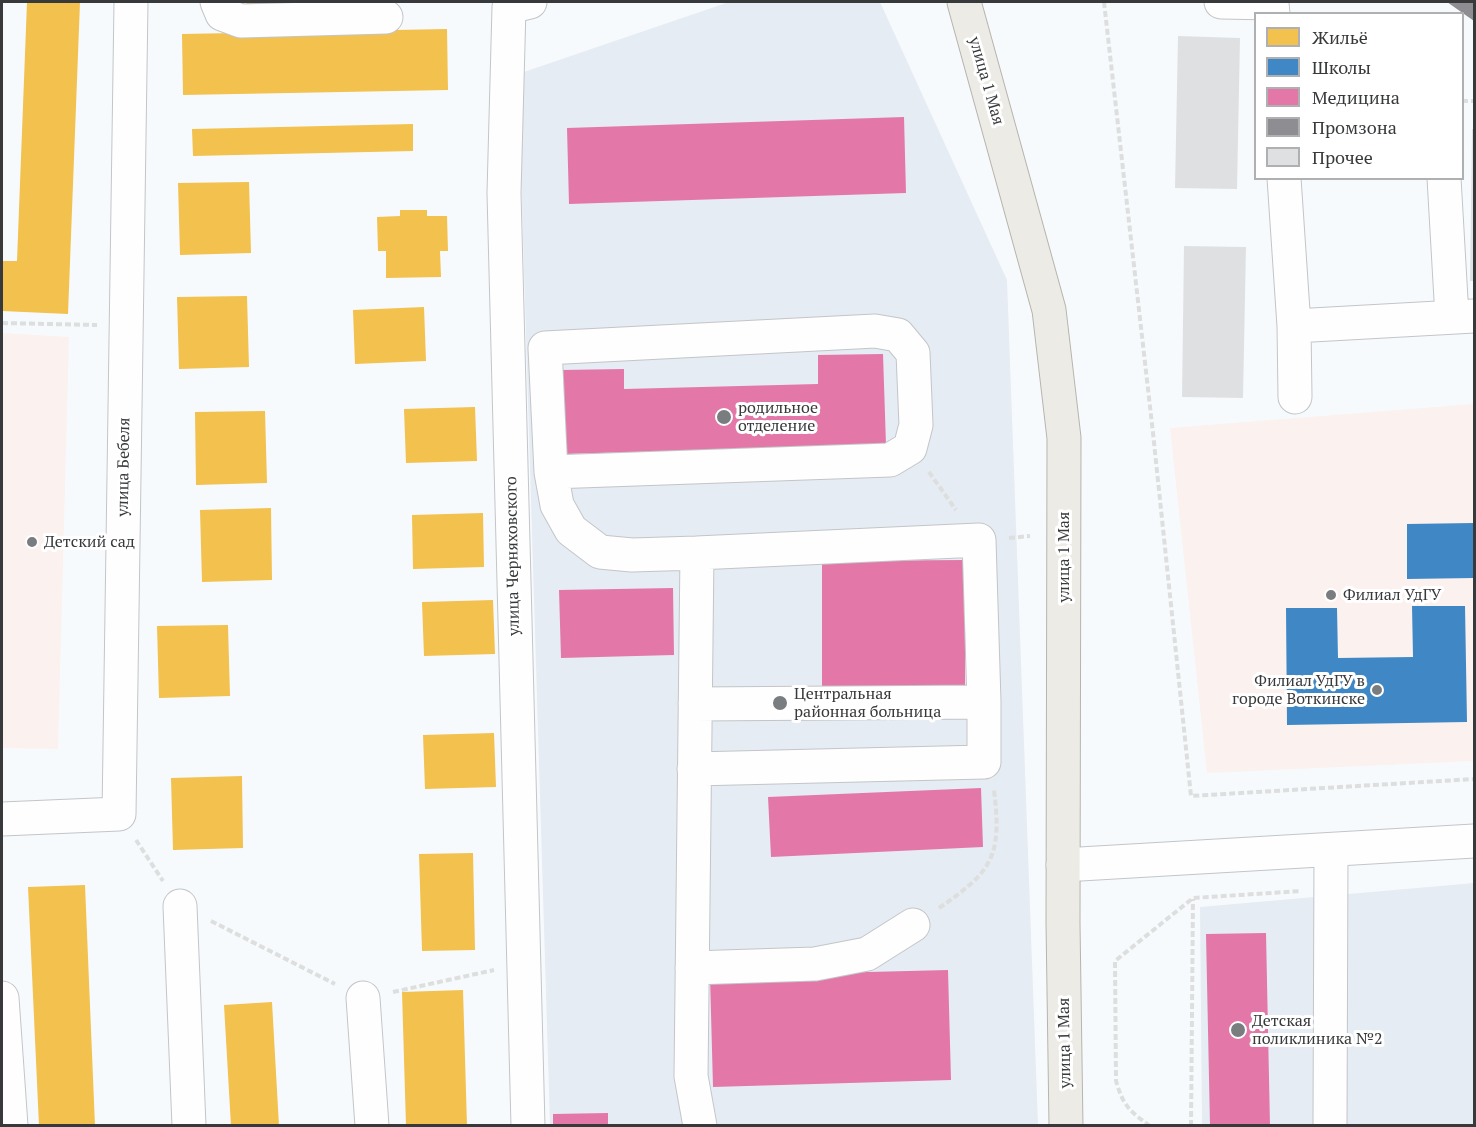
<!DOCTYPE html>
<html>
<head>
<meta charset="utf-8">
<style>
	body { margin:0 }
	#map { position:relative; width:1476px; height:1127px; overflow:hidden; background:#f7fafd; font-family:"PT Serif",serif }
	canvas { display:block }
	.frame { position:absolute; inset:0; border:3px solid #37393b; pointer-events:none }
	.legend { position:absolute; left:1254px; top:12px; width:210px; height:168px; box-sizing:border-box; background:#fff; border:2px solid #afb0b1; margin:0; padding:8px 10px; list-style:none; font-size:18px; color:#37393b }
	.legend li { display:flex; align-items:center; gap:12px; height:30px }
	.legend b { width:30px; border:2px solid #afb0b1 }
</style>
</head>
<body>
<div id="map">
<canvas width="1476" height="1127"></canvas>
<div class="frame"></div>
<ul class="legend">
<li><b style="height:16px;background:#f2c14e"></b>Жильё</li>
<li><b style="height:16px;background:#3f88c5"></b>Школы</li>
<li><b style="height:16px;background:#e377a8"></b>Медицина</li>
<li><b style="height:16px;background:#8d8d92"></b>Промзона</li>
<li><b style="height:16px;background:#dfe0e2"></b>Прочее</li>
</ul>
</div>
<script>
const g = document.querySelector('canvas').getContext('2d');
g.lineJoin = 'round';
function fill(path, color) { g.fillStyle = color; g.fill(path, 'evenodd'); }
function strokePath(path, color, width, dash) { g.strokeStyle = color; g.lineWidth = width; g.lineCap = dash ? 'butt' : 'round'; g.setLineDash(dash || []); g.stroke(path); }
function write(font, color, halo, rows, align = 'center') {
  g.font = font + ' "PT Serif",serif'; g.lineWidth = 6; g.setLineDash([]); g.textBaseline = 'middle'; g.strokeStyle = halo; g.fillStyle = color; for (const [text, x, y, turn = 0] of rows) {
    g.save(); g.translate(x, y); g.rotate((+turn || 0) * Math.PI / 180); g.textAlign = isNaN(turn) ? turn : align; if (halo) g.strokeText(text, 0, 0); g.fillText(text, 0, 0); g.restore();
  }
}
fill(new Path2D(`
	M729 2H880L1007 280 1038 1125H550L518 74Z
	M1474 883V1125H1202L1200 907Z`), '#e6ecf3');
fill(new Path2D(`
	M2 333 69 337 58 749 2 748Z
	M1474 404V761L1207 773 1170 428Z`), '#fbf1ef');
fill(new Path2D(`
	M27 2H80L68 314 2 311V261H17Z
	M247 2H346L347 9 247 12Z
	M447 29 448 90 183 95 182 34Z
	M413 124V151L193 156 192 129Z
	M249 182 251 253 180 255 178 183Z
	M400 210H427V216H447L448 251H440L441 277 386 278V251H378L377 217 400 216Z
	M247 296 249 367 179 369 177 297Z
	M424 307 426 361 355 364 353 310Z
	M475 407 477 461 406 463 404 409Z
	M265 411 267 483 196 485 195 412Z
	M271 508 272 580 202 582 200 510Z
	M483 513 484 567 413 569 412 515Z
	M493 600 495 654 424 656 422 602Z
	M228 625 230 696 159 698 157 626Z
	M494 733 496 787 425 789 423 735Z
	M242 776 243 848 173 850 171 778Z
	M473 853 475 950 422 951 419 854Z
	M85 885 95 1126H39L28 887Z
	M463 990 467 1126H406L402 992Z
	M272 1002 279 1126H231L224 1005Z`), '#f2c14e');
fill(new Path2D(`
	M1474 523V578L1407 579V524Z
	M1412 606H1465L1467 722 1287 725 1286 608H1337L1338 658 1413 657Z`), '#3f88c5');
fill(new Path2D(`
	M904 117 906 193 569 204 567 128Z
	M883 354 886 445 564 454 561 370 624 369V389L818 384V355Z
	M965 560V686H822V561Z
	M673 588 674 655 561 658 559 590Z
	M981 788 983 847 771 857 768 797Z
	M1266 933 1270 1126H1210L1206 934Z
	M948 970 951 1080 713 1087 710 976Z
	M608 1113V1126H553V1114Z`), '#e377a8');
fill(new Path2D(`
	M1447 2H1474V21Z`), '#8d8d92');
fill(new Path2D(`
	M1178 36 1240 38 1237 189 1175 188Z
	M1472 129H1474V281H1470Z
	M1184 246 1246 247 1243 398 1182 397Z`), '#dfe0e2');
const minor = new Path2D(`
	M217 2 222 14 241 21 386 17
	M1221 2 1272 3 1273 14
	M1284 178 1294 326 1295 397
	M1444 178 1452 317
	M1294 326 1474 316
	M551 472 890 460 910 448 916 425 913 353 898 335 875 331 545 348 551 472 557 505 571 530 600 552 632 555 697 553 691 1076 700 1126
	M695 704 984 702 979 540 697 553
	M694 769 984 762V702
	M2 819 119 814 131 2
	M1063 865 1474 841
	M180 906 189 1126
	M692 968 815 964 867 954 913 925
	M2 998 11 1126
	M363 998 372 1126
	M528 1126 504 193 509 7 530 2
	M1330 1126 1331 850`);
const major = new Path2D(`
	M964 2 1049 310 1064 438 1063 923 1066 1126`);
strokePath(minor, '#c3c5c7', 35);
strokePath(major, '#b7b4ad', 35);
strokePath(new Path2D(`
	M1104 2 1153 433 1191 796 1474 779
	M1462 101H1474
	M2 323 97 325
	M929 472 956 510
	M1009 538 1030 536
	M136 840 163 881
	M939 908C993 871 1002 856 994 790
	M211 921 335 984
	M393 992 494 970
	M1150 1126C1129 1111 1123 1105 1116 1081L1115 961 1193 898 1301 891
	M1191 1126 1193 899`), '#dddede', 4, [6, 3]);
strokePath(minor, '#fefeff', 33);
strokePath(major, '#edebe5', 33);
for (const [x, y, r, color] of [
	[724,417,8,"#7a7d7f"],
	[32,542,6,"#7a7d7f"],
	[1331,595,6,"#7a7d7f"],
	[1377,690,6,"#7a7d7f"],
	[780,703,8,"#7a7d7f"],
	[1238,1030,8,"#7a7d7f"]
]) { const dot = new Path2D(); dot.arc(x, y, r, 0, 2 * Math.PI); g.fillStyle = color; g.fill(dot); strokePath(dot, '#fff', 2); }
write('16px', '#37393b', '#fff', [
	["улица 1 Мая",986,81,74],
	["улица Бебеля",124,467,-89],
	["улица Черняховского",513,556,-91],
	["улица 1 Мая",1064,557,-90],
	["улица 1 Мая",1065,1043,-91]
]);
write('16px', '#37393b', '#fff', [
	["родильное",738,408],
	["отделение",738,426],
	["Детский сад",44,542],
	["Филиал УдГУ",1343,595],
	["Филиал УдГУ в",1365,681,"right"],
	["городе Воткинске",1365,699,"right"],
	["Центральная",794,694],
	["районная больница",794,712],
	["Детская",1252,1021],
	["поликлиника №2",1252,1039]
], 'left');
</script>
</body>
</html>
